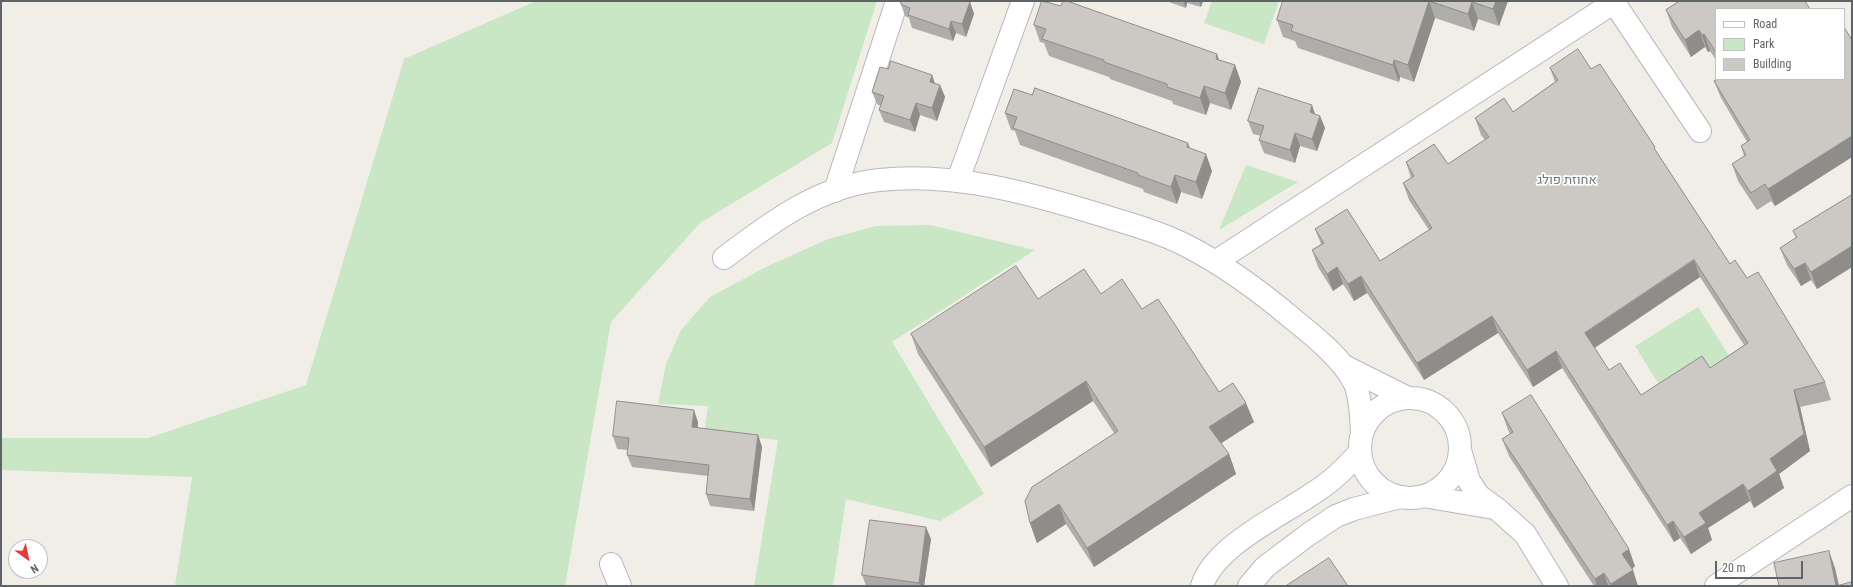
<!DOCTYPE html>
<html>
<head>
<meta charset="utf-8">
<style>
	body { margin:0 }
	#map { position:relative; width:1853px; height:587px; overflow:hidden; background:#f1eee8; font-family:"Roboto Condensed",sans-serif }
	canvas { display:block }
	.frame { position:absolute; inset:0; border:2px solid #5f6468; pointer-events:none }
	.legend { position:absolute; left:1715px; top:8px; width:130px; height:72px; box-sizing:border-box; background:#fff; border:1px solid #bfc1c3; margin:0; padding:5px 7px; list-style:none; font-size:12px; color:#5f6468 }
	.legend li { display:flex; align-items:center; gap:8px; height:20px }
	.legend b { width:20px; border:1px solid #bfc1c3 }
	.north { position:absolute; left:8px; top:539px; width:40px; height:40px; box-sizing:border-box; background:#fff; border:1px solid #bfc1c3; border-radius:50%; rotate:147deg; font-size:11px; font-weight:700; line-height:16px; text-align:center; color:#5f6468 }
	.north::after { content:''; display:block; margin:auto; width:14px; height:18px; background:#e6383e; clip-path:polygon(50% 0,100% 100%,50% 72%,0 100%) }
	.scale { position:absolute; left:1715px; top:561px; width:88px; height:18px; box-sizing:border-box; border:2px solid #5f6468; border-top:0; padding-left:5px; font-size:12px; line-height:14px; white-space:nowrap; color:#5f6468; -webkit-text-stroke:3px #fff; paint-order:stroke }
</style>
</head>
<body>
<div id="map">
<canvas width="1853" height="587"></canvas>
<div class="frame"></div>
<ul class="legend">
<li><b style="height:5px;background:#fff"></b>Road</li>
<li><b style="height:11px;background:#c9e7c5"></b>Park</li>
<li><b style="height:11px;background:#ccc9c5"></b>Building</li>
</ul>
<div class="north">N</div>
<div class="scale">20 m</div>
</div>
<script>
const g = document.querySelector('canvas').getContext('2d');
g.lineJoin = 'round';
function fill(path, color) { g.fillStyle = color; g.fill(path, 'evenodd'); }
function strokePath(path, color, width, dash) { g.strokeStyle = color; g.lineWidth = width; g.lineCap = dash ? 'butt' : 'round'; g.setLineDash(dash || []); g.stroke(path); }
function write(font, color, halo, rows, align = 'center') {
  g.font = font + ' "Roboto Condensed",Heebo,sans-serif'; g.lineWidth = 3.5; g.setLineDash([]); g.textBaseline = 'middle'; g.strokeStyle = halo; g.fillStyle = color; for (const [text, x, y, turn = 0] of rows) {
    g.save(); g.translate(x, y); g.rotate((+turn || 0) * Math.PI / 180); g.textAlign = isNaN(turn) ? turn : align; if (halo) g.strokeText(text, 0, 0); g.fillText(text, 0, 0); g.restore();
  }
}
fill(new Path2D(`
	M536 1H877L832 143 700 223 611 322 565 586H175L192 477 1 470V438H148L306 385 404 59Z
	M1212 1H1279L1264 44 1204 23Z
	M1246 165 1298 182 1219 230Z
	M930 225 1035 250 892 342 984 494 940 521 846 499 833 586H754L778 440 704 433 708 406 658 404 666 364 681 330 710 297 766 267 828 239 876 226Z
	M1698 307 1730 357 1666 396 1635 346Z`), '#c9e7c5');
const minor = new Path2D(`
	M1613 1 1700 131
	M958 180 1023 1
	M835 191 897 1
	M724 258C770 223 819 186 879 180 955 172 1029 193 1101 215 1130 224 1160 232 1187 246 1226 266 1261 292 1294 320 1314 336 1344 360 1355 384 1361 399 1361 416 1362 433
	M1215 262 1616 1
	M1344 366 1408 398
	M1360 448a50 50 0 1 1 100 0a50 50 0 1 1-100 0Z
	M1460 450 1469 481 1479 496 1497 509 1525 534 1557 586
	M1423 496 1494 508
	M611 564 620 586
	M1202 586C1215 543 1290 512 1325 485 1338 476 1349 464 1360 452
	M1249 586 1265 567 1309 534 1336 516 1354 509 1400 497
	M1716 586 1852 496`);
strokePath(minor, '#b5b8bc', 24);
strokePath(minor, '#fff', 22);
fill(new Path2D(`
	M1166 1H1203L1201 7 1187 3 1186 8Z
	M1283 1H1508L1499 26 1478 19 1474 31 1435 18 1414 82 1400 77 1399 82 1298 48 1295 41 1283 37 1277 20Z
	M1678 1H1805L1716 9V60L1710 51 1708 52 1705 47 1691 57 1672 27 1666 10 1678 2Z
	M970 2 974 14 966 37 956 33 953 41 912 28 909 18 905 16 901 4Z
	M1034 25 1219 60 1235 65 1241 82 1231 110 1210 103 1206 115 1173 104 1172 101 1110 79 1109 77 1049 56 1044 43 1040 42Z
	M1852 40V157L1775 206 1771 201 1757 210 1738 181 1732 164 1744 156 1741 146 1747 142 1721 98 1714 81Z
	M1550 68 1591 69 1658 154 1730 264 1747 278 1825 382 1831 400 1800 407 1810 451 1779 474 1784 488 1754 508 1750 501 1708 528 1712 540 1691 554 1680 538 1674 542 1562 368 1533 387 1498 333 1424 380 1367 293 1354 301 1343 284 1333 291 1318 267 1312 250 1321 244 1315 229 1380 261 1429 230 1409 200 1403 183 1411 178 1406 162 1448 164 1485 140 1481 135 1475 118 1513 112 1555 82ZM1700 277 1744 345 1710 368 1641 395 1609 370 1595 348Z
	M888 69 932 75 935 84 940 85 945 97 937 121 920 115 915 132 884 122 879 110 881 106 877 104 872 92Z
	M1005 113 1190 148 1212 171 1202 199 1181 192 1177 204 1144 192 1143 189 1020 145 1015 131 1011 130Z
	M1315 114 1320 116 1325 128 1317 151 1300 146 1295 163 1264 153 1259 140 1261 136 1253 134 1248 121Z
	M1852 195V267L1817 289 1811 280 1801 286 1787 265 1780 248 1796 238 1793 231Z
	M1101 294 1142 309 1219 392 1254 422 1221 443 1229 454 1236 474 1094 567 1066 524 1037 543 1030 523 1114 433 1093 401 991 467 918 354 911 334 1038 299Z
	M1502 413 1635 566 1632 569 1638 586H1594L1509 456 1502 439 1510 434 1508 430Z
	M698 422V428L758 435 762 447 754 511 710 506 706 494 708 476 632 467 627 455 628 450 617 449 613 436Z
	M931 539 924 586H866L862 575Z`), '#afada9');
fill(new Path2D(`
	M1183 1H1187V3L1186 8Z
	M1199 1H1203L1201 7Z
	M1429 1 1435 18 1414 82 1408 65Z
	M1496 1H1508L1499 26 1493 9Z
	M970 2 974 14 966 37 962 24Z
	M1472 2 1478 19 1474 31 1468 14Z
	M951 21 956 33 953 41 949 29Z
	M1699 30 1705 47 1691 57 1685 40Z
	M1704 34 1710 51 1708 52 1702 35Z
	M1217 54 1223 71 1216 59Z
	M1394 60 1400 77 1399 82 1393 65Z
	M1235 65 1241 82 1231 110 1225 93Z
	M932 75 936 87 930 82Z
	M940 85 945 97 937 121 932 108Z
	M1204 86 1210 103 1206 115 1200 98Z
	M916 103 920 115 915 132 910 120Z
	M1312 105 1316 117 1310 112Z
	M1320 116 1325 128 1317 151 1312 139Z
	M1295 133 1300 146 1295 163 1290 150Z
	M1852 136V157L1775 206 1768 189Z
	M1188 143 1194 160 1187 147Z
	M1206 154 1212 171 1202 199 1196 182Z
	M1175 175 1181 192 1177 204 1171 187Z
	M1852 246V267L1817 289 1811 272Z
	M1694 260 1700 277 1591 350 1585 333Z
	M1805 263 1811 280 1801 286 1794 269Z
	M1337 267 1343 284 1333 291 1327 274Z
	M1361 276 1367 293 1354 301 1348 284Z
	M1492 316 1498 333 1424 380 1417 363Z
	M1556 351 1562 368 1533 387 1527 370Z
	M1086 381 1093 401 991 467 984 447Z
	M1794 390 1800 407 1810 451 1779 474 1784 488 1754 508 1748 491 1770 459Z
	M1246 403 1254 422 1217 446 1209 427Z
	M694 410 698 422 696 439 692 427Z
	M758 435 762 447 754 511 750 499Z
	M1229 454 1236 474 1094 567 1087 548Z
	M1743 484 1750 501 1708 528 1712 540 1691 554 1684 537 1699 513Z
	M1059 504 1066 524 1037 543 1030 523Z
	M1673 521 1680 538 1674 542 1667 525Z
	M926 527 931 539 924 586H920L919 583Z
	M1629 549 1635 566 1629 571 1622 554Z
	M1829 551 1835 568 1839 586H1836Z
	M1633 570 1638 586H1612L1611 584Z
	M1604 573 1608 586H1597L1595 579Z`), '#8f8d8a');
const building = new Path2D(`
	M901 1H967L970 2 962 24 951 21 949 29 908 15 910 8 901 4Z
	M1042 1 1061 6 1063 1H1067L1217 54 1216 59 1235 65 1225 93 1204 86 1200 98 1167 87V84L1104 62V60L1042 39 1046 29 1034 25Z
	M1283 1H1496L1493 9 1472 2 1468 14 1429 1 1408 65 1394 60 1393 65 1291 31 1293 25 1277 20Z
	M1680 1H1805L1810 9H1716V52L1704 34 1702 35 1699 30 1685 40 1666 10Z
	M1844 27 1852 40V136L1768 189 1765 184 1751 193 1732 164 1746 155 1741 146 1750 140 1714 81 1718 79H1844Z
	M1578 49 1591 69 1600 64 1655 147 1654 148 1730 264 1735 260 1747 278 1758 272 1825 382 1794 390 1804 434 1770 459 1777 471 1748 491 1743 484 1699 513 1706 523 1684 537 1673 521 1667 525 1556 351 1527 370 1492 316 1417 363 1361 276 1348 284 1337 267 1327 274 1312 250 1324 243 1315 229 1347 209 1380 261 1432 228 1403 183 1414 176 1406 162 1434 144 1448 164 1489 137 1475 118 1504 98 1513 112 1558 80 1550 68ZM1694 260 1748 343 1710 368 1702 356 1641 395 1620 363 1609 370 1585 333Z
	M891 61 932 75 930 82 940 85 932 108 916 103 910 120 879 110 884 96 872 92 880 67 888 69Z
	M1035 88 1188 143 1187 147 1206 154 1196 182 1175 175 1171 187 1138 175V173L1013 128 1017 117 1005 113 1014 89 1032 95Z
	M1259 88 1312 105 1310 112 1320 116 1312 139 1295 133 1290 150 1259 140 1264 126 1248 121Z
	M1852 195V246L1811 272 1805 263 1794 269 1780 248 1797 237 1793 231Z
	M1016 266 1038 299 1084 269 1101 294 1122 279 1142 309 1158 299 1219 392 1233 383 1246 403 1209 427 1229 454 1087 548 1059 504 1030 523 1025 501 1032 487 1118 431 1086 381 984 447 911 334Z
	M1531 395 1629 549 1622 554 1633 570 1611 584 1604 573 1595 579 1502 439 1513 432 1502 413Z
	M617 401 694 410 692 427 758 435 750 499 706 494 709 465 627 455 629 438 613 436Z
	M870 520 926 527 919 583 862 575Z
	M1829 551 1836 586H1779L1774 563Z
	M1329 558 1348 586H1286Z
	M1852 582V586H1837Z`);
fill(building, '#ccc9c5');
strokePath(building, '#8f8d8a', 1);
write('13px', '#70767a', '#fff', [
	["אחוזת פולג",1567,181]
]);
</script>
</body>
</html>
